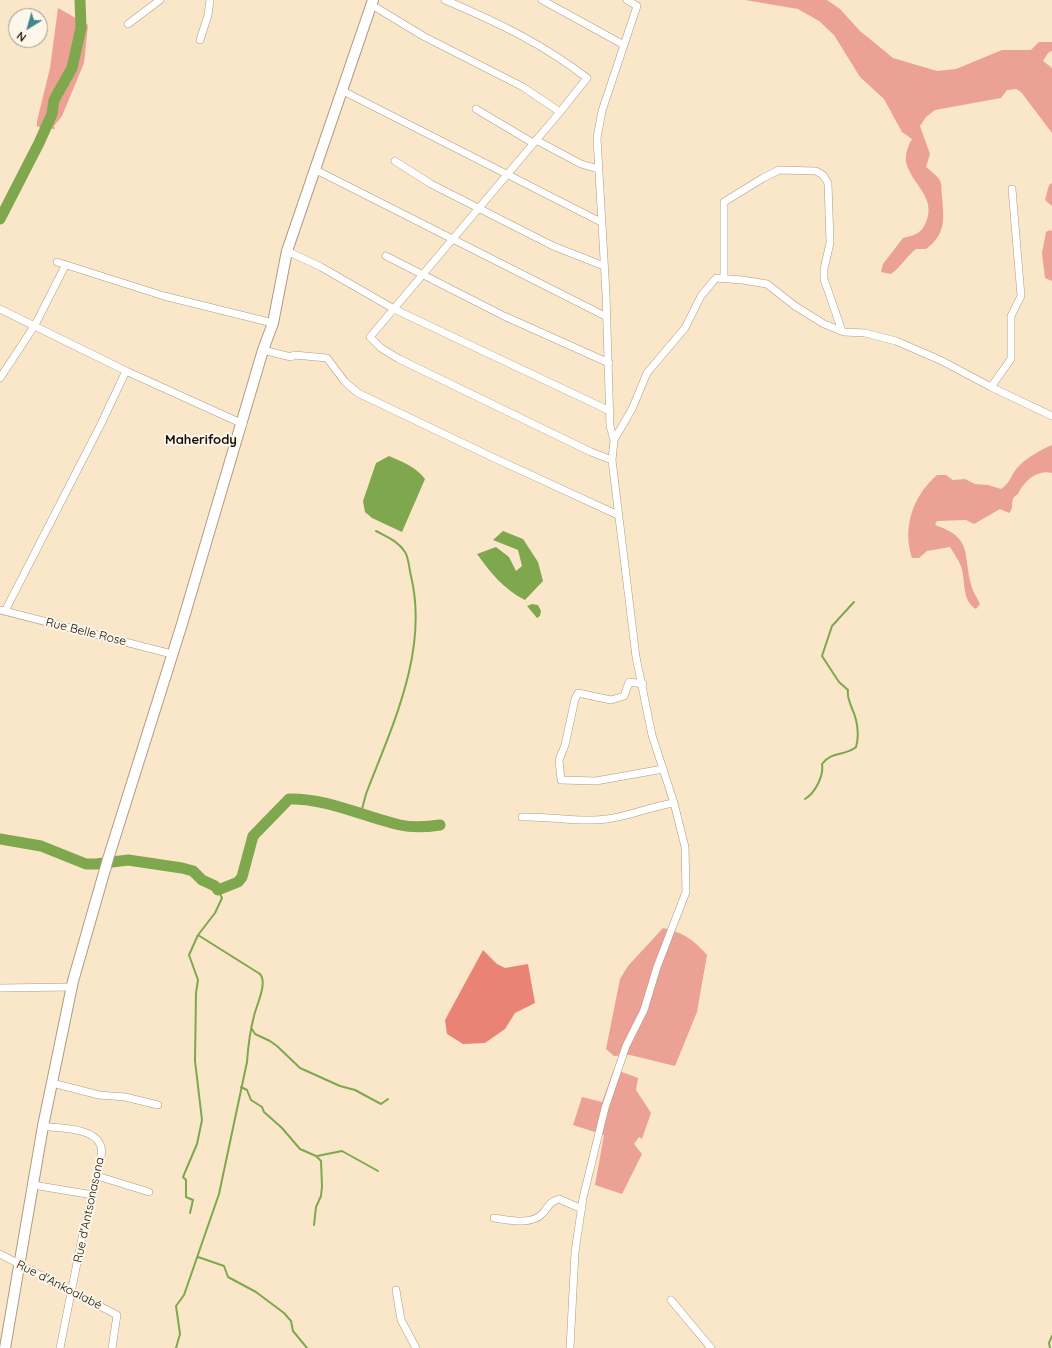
<!DOCTYPE html>
<html>
<head>
<meta charset="utf-8">
<style>
	body { margin:0 }
	#map { position:relative; width:1052px; height:1348px; overflow:hidden; background:#fae7ca; font-family:Quicksand,sans-serif }
	canvas { display:block }
	.north { position:absolute; left:8px; top:8px; width:40px; height:40px; box-sizing:border-box; background:#fdf6ea; border:1px solid #a19a8f; border-radius:50%; rotate:217deg; font-size:11px; font-weight:700; line-height:16px; text-align:center; color:#161006 }
	.north::after { content:''; display:block; margin:auto; width:14px; height:18px; background:#40878f; clip-path:polygon(50% 0,100% 100%,50% 72%,0 100%) }
</style>
</head>
<body>
<div id="map">
<canvas width="1052" height="1348"></canvas>
<div class="north">N</div>
</div>
<script>
const g = document.querySelector('canvas').getContext('2d');
g.lineJoin = 'round';
function fill(path, color) { g.fillStyle = color; g.fill(path, 'evenodd'); }
function strokePath(path, color, width, dash) { g.strokeStyle = color; g.lineWidth = width; g.lineCap = dash ? 'butt' : 'round'; g.setLineDash(dash || []); g.stroke(path); }
function write(font, color, halo, rows, align = 'center') {
  g.font = font + ' Quicksand,sans-serif'; g.lineWidth = 4; g.setLineDash([]); g.textBaseline = 'middle'; g.strokeStyle = halo; g.fillStyle = color; for (const [text, x, y, turn = 0] of rows) {
    g.save(); g.translate(x, y); g.rotate((+turn || 0) * Math.PI / 180); g.textAlign = isNaN(turn) ? turn : align; if (halo) g.strokeText(text, 0, 0); g.fillText(text, 0, 0); g.restore();
  }
}
fill(new Path2D(`
	M745 0H827L840 9 860 31 893 58 937 71 956 69 1002 50H1031L1039 42H1052V51L1048 53 1043 61 1052 68V133L1021 92 1016 89 1007 90 1001 98 935 110 926 117 920 126 930 154 926 167C931 171 939 177 941 183 942 187 941 192 942 196 944 220 946 234 926 249H916C906 257 901 267 891 274L881 272 883 264 903 238C915 235 921 234 926 222 937 197 911 184 906 162 905 155 908 145 912 139L902 132 884 99 860 77 834 35 819 21 798 9Z
	M58 8 88 25 84 63 62 116 54 126 55 129 41 128 37 126V121L50 68Z
	M1052 183V206L1045 200 1049 185Z
	M1050 230 1052 231V281L1045 278 1042 253 1046 232Z
	M1052 445V473C1038 469 1025 480 1019 492 1018 495 1014 496 1013 499 1011 505 1014 508 1009 513L1000 509 974 524 966 520 937 521 935 525C973 538 963 553 971 584 972 591 977 597 980 604L976 609C961 600 966 581 961 566 958 560 954 553 950 547L927 551 919 558H912C902 527 913 496 937 475H946L953 480 965 479 975 484 988 485 1001 489C1011 483 1011 473 1019 466 1025 459 1044 448 1052 445Z
	M663 928C684 933 693 939 707 955L697 1012 675 1066 630 1055 614 1056 606 1049 620 979 628 966Z
	M614 1069 638 1078 636 1090 651 1113 642 1139 639 1137 634 1144 642 1154 622 1194 595 1185 604 1135 573 1125 582 1097 602 1102Z`), '#eca195');
fill(new Path2D(`
	M483 950 497 964 505 968 528 964 535 1003 515 1013 505 1029 485 1043 463 1044 447 1034 445 1020Z`), '#e98475');
fill(new Path2D(`
	M389 456C403 462 416 467 425 479L402 532 372 518 365 512 363 501 376 463Z
	M503 531 523 539 538 562 543 581 525 600C503 589 491 573 477 554L496 547 509 557 516 571 522 566 518 550 493 540Z
	M532 604 538 605 541 611 540 616 537 618 527 606Z`), '#7fa74e');
strokePath(new Path2D(`
	M805 799C815 793 824 776 822 764 831 751 846 756 856 747 860 733 857 719 851 706 849 699 847 698 848 690L839 682 822 656 832 626 854 602
	M361 813 366 794C392 726 429 651 411 576 409 569 409 558 405 552 398 541 387 537 376 531
	M252 1029 255 1034 270 1041 277 1046 300 1068 340 1086 355 1090 381 1104 388 1099
	M241 1087 247 1090 251 1100 262 1107 264 1112 282 1128 300 1149 316 1156 321 1161 322 1186 321 1196 316 1207 314 1225
	M317 1156 342 1151 378 1171
	M190 1213 193 1200 186 1197V1180L183 1177 197 1144 202 1120 195 1061 196 993 198 980 189 955 198 935
	M198 1257 224 1266 228 1277 256 1292 284 1313 291 1321 293 1331 307 1348
	M176 1348 180 1334 176 1306 184 1295 219 1194 247 1062C248 1047 250 1031 254 1016 256 1006 268 983 260 974L198 935 215 913 222 898 218 890
	M1050 1348 1049 1343 1052 1336`), '#7fa74e', 2);
strokePath(new Path2D(`
	M0 219 39 143 52 114 54 100 72 68 81 28 80 0
	M0 839 41 846 86 864H96L128 860 182 868 193 871 202 880 215 886 218 890 238 882 242 877 253 836 289 799C327 798 364 817 400 825 413 828 427 827 440 825`), '#7fa74e', 11);
const street = new Path2D(`
	M542 0 624 45
	M372 5 423 36 523 87 560 112 587 78C543 44 497 22 445 0
	M128 24 160 0
	M200 40 208 15 210 0
	M343 91 601 222
	M476 109 533 143
	M560 112 370 337 381 348 399 359 591 452 612 460
	M536 140 581 164 598 169
	M395 161 431 184 553 246 604 266
	M316 170 607 317
	M287 251 321 267 394 309 610 411
	M386 256 504 316 609 363
	M57 262 164 296 273 323
	M724 278V202L763 178 779 170 816 171 823 175 828 183 830 243 824 269V279L842 331
	M0 309 126 371 243 424
	M263 350 291 357 294 355 327 358 345 382 358 393 494 458 618 515
	M0 378 35 325 65 266
	M991 387 1052 416
	M614 440 610 426 606 294 597 138 602 111 637 6 627 0
	M0 610 172 654
	M5 611 101 424 126 371
	M643 684 629 682 624 696 611 700 578 693 575 699 565 745 559 760 561 780 596 781 663 769
	M522 817C546 816 569 821 593 820 621 820 647 807 674 803
	M0 988 72 987
	M52 1083 99 1095 125 1097 158 1105
	M43 1126C59 1129 92 1127 100 1144 103 1149 101 1154 101 1159L83 1233 60 1348
	M97 1176 149 1192
	M33 1185 93 1195
	M494 1218C509 1220 531 1226 543 1213 549 1206 549 1202 559 1199L582 1209
	M0 1254 117 1315 112 1348
	M396 1290 401 1320 416 1348
	M671 1300 711 1348
	M570 1348 575 1252 583 1198 605 1108 626 1046 644 1010 657 967 686 892 685 847 674 803 652 735 636 657 612 460 614 440 632 409 647 373 685 328 701 296 716 278 742 280 767 284 795 306 824 324 844 332 865 333 896 341 940 360 991 387 1011 359V316L1021 296 1012 189`);
const secondary = new Path2D(`
	M5 1348 43 1126 73 981 108 859 182 624 263 350 273 323 287 251 373 0`);
strokePath(street, '#ae9c81', 8);
strokePath(secondary, '#ae9c81', 12);
strokePath(street, '#fff', 7);
strokePath(secondary, '#fff', 10);
write('12px', '#161006', '#fdf6ea', [
	["Rue Belle Rose",86,632,14],
	["Rue d'Antsonasona",89,1210,-78],
	["Rue d'Ankoalabé",59,1285,27]
]);
write('bold 13px', '#161006', '#fdf6ea', [
	["Maherifody",201,440]
]);
</script>
</body>
</html>
